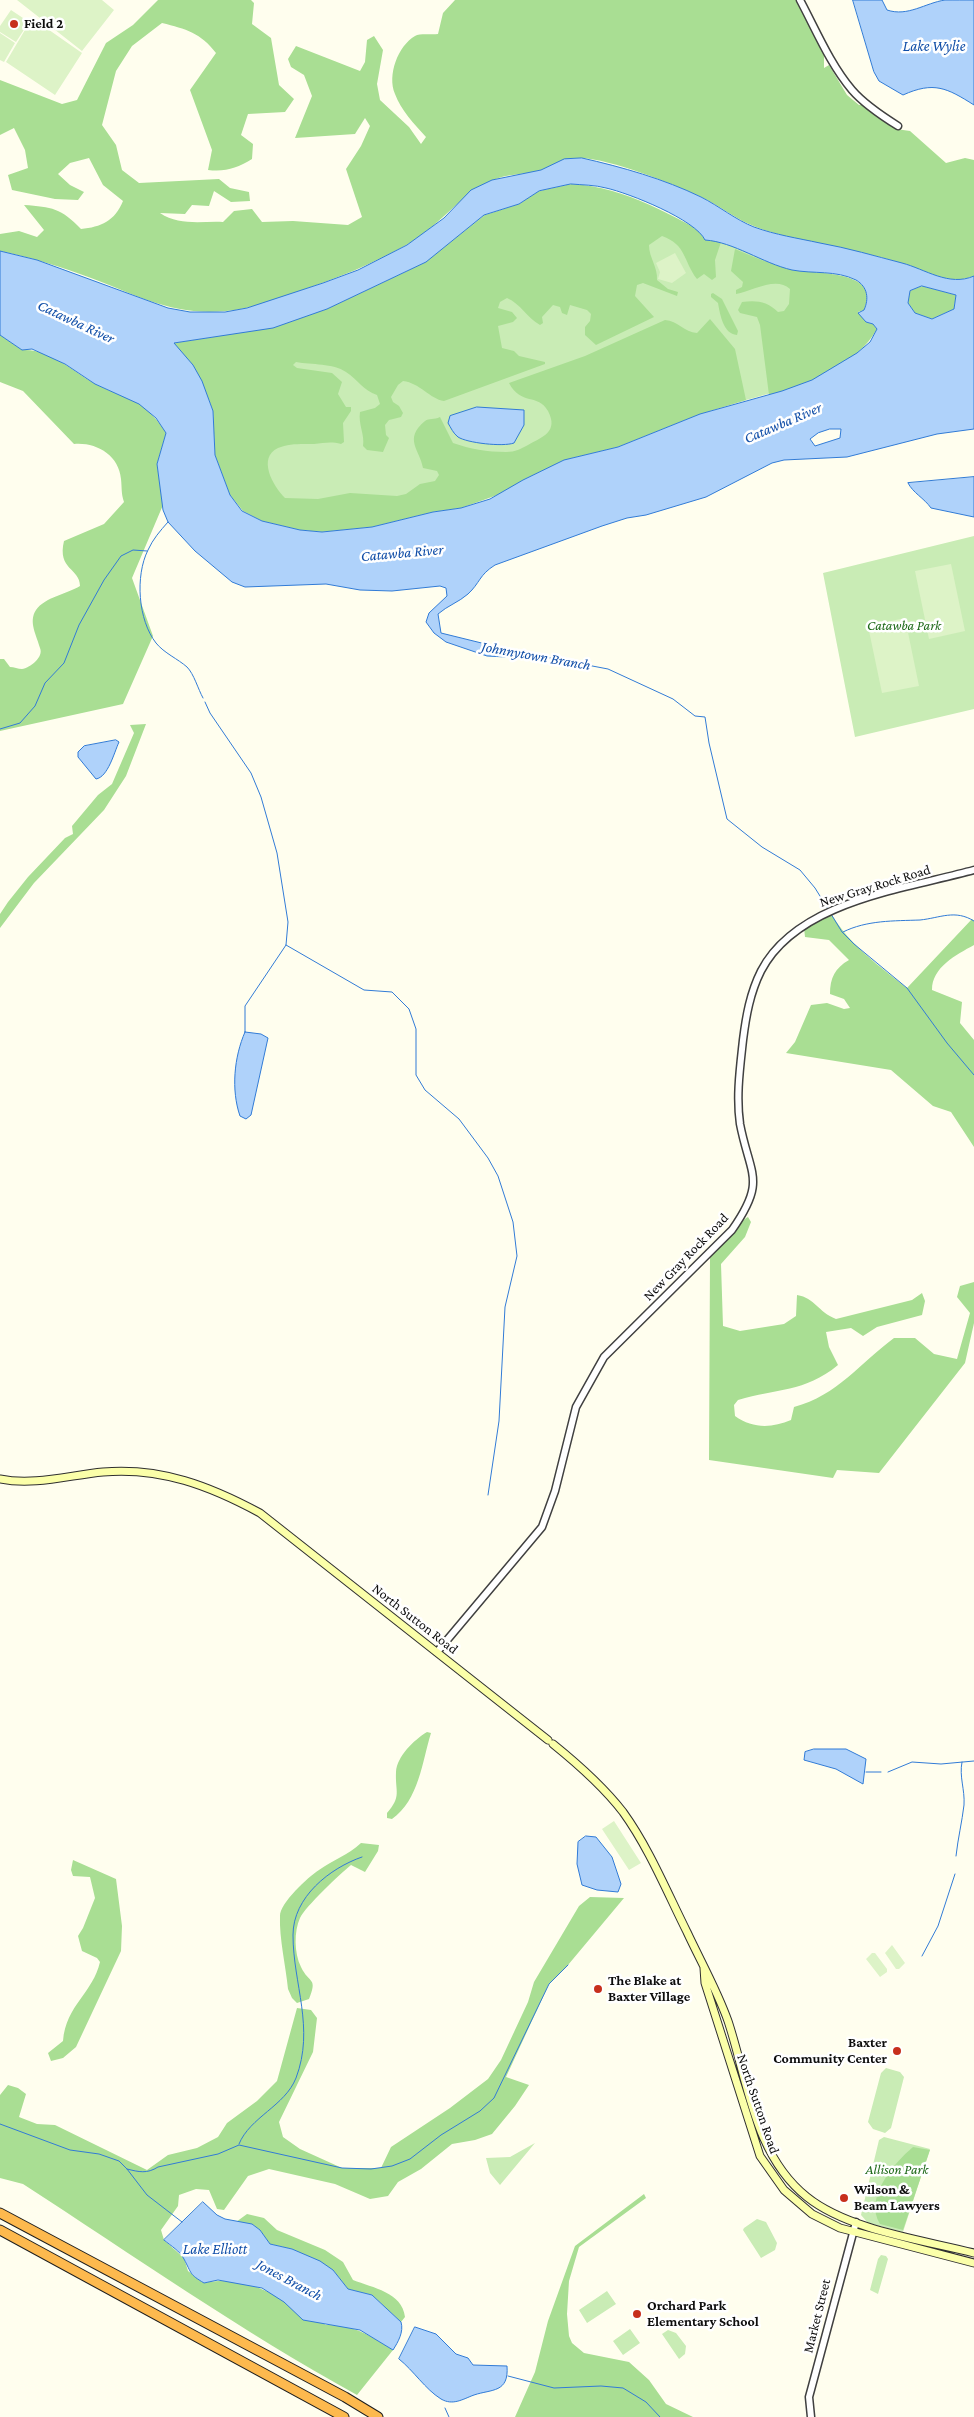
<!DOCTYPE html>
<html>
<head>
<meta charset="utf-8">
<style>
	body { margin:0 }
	canvas { display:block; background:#fffeee }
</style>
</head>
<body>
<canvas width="974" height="2417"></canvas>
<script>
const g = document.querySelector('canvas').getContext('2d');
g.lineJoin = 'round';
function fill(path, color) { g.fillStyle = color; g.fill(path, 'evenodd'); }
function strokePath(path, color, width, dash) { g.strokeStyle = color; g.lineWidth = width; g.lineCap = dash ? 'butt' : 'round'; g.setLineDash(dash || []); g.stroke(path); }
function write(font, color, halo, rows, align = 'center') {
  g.font = font + ' "Crimson Pro",serif'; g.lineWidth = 5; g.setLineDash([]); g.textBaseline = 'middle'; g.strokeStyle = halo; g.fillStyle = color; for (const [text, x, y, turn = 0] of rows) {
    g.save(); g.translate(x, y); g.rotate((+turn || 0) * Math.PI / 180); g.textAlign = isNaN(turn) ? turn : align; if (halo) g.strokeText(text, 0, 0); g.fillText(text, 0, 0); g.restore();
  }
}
fill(new Path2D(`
	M484 215 719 241 791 269 857 353C820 377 788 389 746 400 716 408 686 420 656 430 603 447 550 462 503 493L285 526 211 336 327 309 413 269Z
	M974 536V709L855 737 823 573Z
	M886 2068 900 2072 904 2077 891 2128 885 2133 873 2129 868 2122 881 2073Z
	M884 2137 930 2149 903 2232 868 2223 861 2215 879 2140Z
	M535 2143 500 2185 490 2173 486 2158 510 2157Z
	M757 2219 766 2222 777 2243 775 2250 761 2258 743 2230 744 2228Z
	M881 2255 886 2256 888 2259 878 2294 870 2290 878 2259Z
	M607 2291 616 2304 587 2323 579 2310Z
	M630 2329 640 2343 623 2355 613 2341Z
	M668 2330 676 2333 686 2346 685 2354 679 2359 662 2334Z`), '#c9ecb5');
fill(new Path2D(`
	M158 0H251L254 3 252 24 271 38 279 85 294 99 285 112 248 114 241 135 253 144 252 159C237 168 226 172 208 170L212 150 190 90 216 53C201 33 186 29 162 23L132 46 116 71 102 125 116 145 122 170 139 183 219 179 230 188 249 192 250 201 231 202 214 191 209 206 192 205 185 214 160 213C179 226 201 221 223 222L234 211 252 209 262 222 293 221 348 225 362 217 346 169 361 146 370 126 365 118 355 134 295 138 312 96 304 75 291 67 288 59 296 46 360 71 365 62 367 40 374 36 383 50 377 84 380 100 409 127 421 144 426 137C414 124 401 110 395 94 387 75 398 46 415 36 420 33 431 35 438 34L443 13 455 0H796L824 53V68L829 65 847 95 859 105 864 104 896 129 910 131 946 163 965 158 974 160V276C950 286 926 271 904 264 856 248 804 245 756 227 737 220 720 206 701 197 674 184 610 159 581 158 565 157 557 165 542 170 526 175 507 173 491 181 459 196 438 227 408 244 373 264 335 279 297 292 274 300 251 309 226 311 173 316 139 296 91 278 62 267 30 257 0 251V234L19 231 37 237 44 230 24 205C52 207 61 208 81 229 101 227 115 221 123 201L103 185 89 158 70 163 58 174 70 185 84 192 78 200 55 199 12 190 8 175 28 168 25 150 14 128 0 135V80L62 104 77 100 106 43 133 25Z
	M571 184C627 187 674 217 721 242L715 260 716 277 712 280 704 274 697 279C683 261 687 245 662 236L649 245C649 258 658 267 657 280L668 289 678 292 677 296 643 283 637 285 635 296 654 317 596 345 585 335V327L590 321 591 314 587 310 570 305 567 315 562 313 560 307 553 305 542 317 543 323 540 325C526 317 521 304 507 298L500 302 498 308 512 312 517 318 513 322 498 326 502 348 514 351 519 356 545 362V364L444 401C430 399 420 383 403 381L398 385 391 397 393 402 399 406 403 413 401 417 389 420 385 425 386 435 389 438 383 452 367 450 363 446C365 435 358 424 360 412L375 408 380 404 377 395C363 390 358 380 346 372 333 363 312 365 296 362L293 365 297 368 332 373 342 382 338 394 346 407H351V411L343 423 344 442 341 444C331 441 324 443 314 444 303 444 289 443 278 448 257 458 273 486 285 498L318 499 350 493 397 496 406 494 420 484 435 481 439 475 437 471 423 468C420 450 403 439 425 421 429 418 434 420 440 417L453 443C470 449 487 452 506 452 516 452 520 449 528 445 542 437 559 432 548 411 538 393 521 406 509 383L585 356 665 320C678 321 684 332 697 333L710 319 735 349 746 400 700 414 618 447 564 460 523 480 503 493 461 508 433 512 372 527 322 532 300 530 262 521 243 511 230 495 215 455 213 411 209 400 193 365 173 343 273 328 327 309 426 262 485 215 519 204 539 191Z
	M735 249C753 257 771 264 790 269 812 275 883 268 864 310L858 312 866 322 873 324 877 329C857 365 808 385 769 395L760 325 757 317 740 313 738 310 742 302C756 300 767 301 778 312L784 311 789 304 790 289C776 276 753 291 736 294V290L742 287 743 282 731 271Z
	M922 286 956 295 954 309 932 319 915 313 908 303 910 290Z
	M713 293 722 299 738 331 737 335C723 334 720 314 718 303L711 297V294Z
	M0 335 22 350C49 348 72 371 94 383 108 392 126 395 140 404 151 412 159 422 166 433L157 464 163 505 132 578 153 636 123 704 0 731V659H4L10 667C14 667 18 669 22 669 30 668 44 657 40 648 37 636 28 622 36 610 45 597 67 594 80 586 80 568 57 570 64 541L104 524 124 502C121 493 122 488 121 479 119 455 96 442 74 444L23 391 0 382Z
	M146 724 126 776 104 810 34 883 0 928V914L8 902 28 877 65 838 73 834 72 826 98 795 112 784 134 733 130 725Z
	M832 915C850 945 879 966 907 988L972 919 974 921V945C956 955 932 967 932 990L962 1002 960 1023 974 1040V1147L951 1112 933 1106 891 1070 786 1053 795 1042 811 1005 827 1003 844 1009 850 1008 844 999 830 994C830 978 835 968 849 960L829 940 805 937 804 928Z
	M748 1217 751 1222 745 1237 721 1264 723 1326 740 1331 784 1324 796 1316 797 1295C815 1298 818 1312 836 1319L912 1300 922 1293 925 1301 922 1315 877 1327 863 1336 851 1328 826 1332 829 1347 838 1365C804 1393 777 1388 738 1400L734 1405 735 1416C753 1429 772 1428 791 1420L794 1407C838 1395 859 1364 894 1338H915L934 1354 957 1359 970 1313 957 1297 960 1286 974 1282V1323L965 1363 879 1473 837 1470 833 1478 709 1460 710 1258C717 1250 742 1219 748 1217Z
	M427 1732 431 1733C422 1762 419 1800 392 1819L387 1818V1813C402 1796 395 1792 396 1772 397 1756 414 1740 427 1732Z
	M361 1843 379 1845 378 1851 365 1872 351 1865C340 1874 305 1907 300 1918 294 1931 294 1953 301 1967 309 1984 318 1977 309 1999L297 2003 292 1998 288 1989C286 1967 279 1938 280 1916 280 1903 308 1877 319 1870 333 1860 348 1855 361 1843Z
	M73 1860 116 1879 122 1926 121 1951 76 2047 63 2058 51 2061 48 2053 63 2041C66 2005 93 1993 100 1962L97 1958 82 1951 78 1936 83 1928 95 1898 90 1877 73 1876 71 1870Z
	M590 1897 624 1898 568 1965 549 1984 506 2077 529 2085 515 2106 492 2134 475 2140 452 2144 421 2169 398 2182 388 2196 370 2199 335 2184 269 2169 248 2176 224 2210 217 2209 209 2190 196 2189 179 2195 178 2206 161 2230 164 2240 184 2258 188 2271 204 2283C252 2273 287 2303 326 2325 353 2324 371 2336 393 2350L357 2395C241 2331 134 2256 23 2184L0 2178V2095L8 2085 18 2088 26 2094 19 2117 37 2124 55 2125 147 2170 168 2155 197 2148 218 2137 227 2123 257 2101 277 2081 297 2008 311 2010 317 2018 313 2052 279 2122 283 2137 300 2149 342 2168H381L391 2147 450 2108 488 2079 501 2060 528 2002 534 1982 579 1906Z
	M913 2147 930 2150 903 2230 880 2224C864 2198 893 2164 913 2147Z
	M644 2194 646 2198 579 2247 569 2281 567 2314 569 2336 572 2343 584 2353 629 2362 649 2380 666 2404 693 2417H515L535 2372 548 2321 575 2246Z
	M247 2214 264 2218 277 2230 325 2250 343 2262 353 2280C373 2288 402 2292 405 2317L401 2322 372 2295 348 2289 333 2270 292 2249 270 2244 260 2230 252 2224 236 2222Z`), '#a9de93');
fill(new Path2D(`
	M17 0H102L114 10 82 51Z
	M11 10 29 22 16 42 0 32V26Z
	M32 18 82 53 55 95 6 62Z
	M0 33 15 43 4 62 0 60Z
	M675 253 686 273 672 283 658 279 660 272 656 263Z
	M951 564 965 631 929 639 915 571Z
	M905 618 919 686 882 693 868 626Z
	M614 1821 641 1863 629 1870 602 1829Z
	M892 1945 905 1963 899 1969H896L885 1953Z
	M872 1953H875L887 1969V1972L880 1977 866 1959Z`), '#ddf3c7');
const water = new Path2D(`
	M853 0H882L887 10C908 17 925 3 945 0 954 0 965 0 974 0V105C947 88 934 81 903 95L879 81 874 72Z
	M582 158C622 167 664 179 701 197 719 206 736 220 754 227 776 235 797 238 820 243 848 248 875 256 902 263 925 269 949 287 974 276V429L937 434 847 457 784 460 772 463 706 497 646 515 627 518 602 526 495 565C479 575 480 583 468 594 459 602 447 606 438 614L441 633 514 651 506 657 487 656 446 642 434 633 426 622 429 613 447 596 446 588 440 586 392 591 360 590 326 584 245 587 232 582 195 551 168 522 163 510 157 464 166 433 156 418 139 404 95 384 65 364 32 349 22 350 0 335V251L37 260 168 308 190 312H225L247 308 323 283 358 270 407 245 444 218 471 190 492 180 541 170 564 159ZM571 184C583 185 595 185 606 188 629 193 696 220 705 240 734 242 762 263 792 270 813 274 836 270 856 280 868 287 869 299 864 310L858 313 866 322 873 324 877 329 870 342 857 353 812 380 782 391 700 414 618 447 564 460 523 480 490 499 461 508 433 512 372 527 322 532 300 530 262 521 242 511 230 495 215 455 213 411 202 381 193 365 174 343 273 328 327 309 426 262 484 215 519 204 539 191ZM922 286 956 295 954 309 932 319 915 313 908 303 910 291ZM830 429H841L840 438 815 446 810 439 818 433Z
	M477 407 524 410V425L514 443C503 447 467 443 458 437 453 433 451 428 448 423L450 416Z
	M974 477V517L931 508C924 498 913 493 908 483Z
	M116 740 119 742C114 753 108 777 96 779L78 757V752L84 746Z
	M245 1032 261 1034 268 1038 251 1115 246 1119 240 1116C231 1090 234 1057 245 1032Z
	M814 1749H846L866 1759 863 1784 836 1769 804 1760 805 1752Z
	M586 1836 596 1837 612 1857 621 1884 618 1892 597 1890 582 1885 577 1864 578 1842Z
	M203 2202 217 2215 225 2219 252 2224 260 2230 270 2244 292 2249 320 2261 333 2270 348 2289 372 2295 401 2322C404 2332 398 2342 393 2350L360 2330 303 2320 284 2302 262 2288 218 2280 204 2283C189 2274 192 2274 184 2259 180 2251 171 2246 164 2240Z
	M415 2327 436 2334 456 2354 468 2358 473 2365 507 2366C509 2393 492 2389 474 2395 463 2399 453 2406 441 2399 425 2389 414 2371 399 2359Z`);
fill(water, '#afd2fa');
strokePath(water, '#317bd6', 1);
strokePath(new Path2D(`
	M168 522C160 531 153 539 148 550 135 576 138 620 156 643 164 653 178 659 187 667 194 674 198 689 203 698
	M514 651 608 669 673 699 695 716 705 717 709 743 727 819 762 847 800 870 815 888 828 909
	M205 702 210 713 251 773 261 797 277 853 288 922 286 945 245 1006V1032
	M0 729 20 723 35 706 45 683 64 663 79 625 104 580 121 556 133 550 147 551
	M831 914 842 932 854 944 907 988 947 1043 974 1075
	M843 932C867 920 894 921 920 920 940 918 955 909 974 921
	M286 945 364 990 392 992 409 1009 416 1029V1075L425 1090 459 1119 488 1158 498 1176 513 1222 517 1256 505 1307 499 1421 488 1495
	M866 1772H881
	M888 1772 912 1762 941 1764 974 1761
	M956 1856C958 1838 962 1822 964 1805 965 1789 959 1777 962 1762
	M922 1956 938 1926 955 1874
	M0 2124 70 2150 99 2154 119 2161 127 2169 147 2195 182 2222
	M239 2144C250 2117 285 2106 296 2078 315 2028 293 1984 293 1935 293 1897 330 1868 362 1857
	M127 2169C139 2172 147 2174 158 2167L218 2154 239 2145 342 2168 371 2169 392 2166 410 2159 441 2135 480 2111 494 2098 549 1984 568 1965
	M508 2376 554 2388 601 2386 623 2388 646 2402 660 2417
	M445 2408 449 2417`), '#317bd6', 1);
const tertiary = new Path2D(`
	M800 0C816 30 830 64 852 90 864 104 882 116 898 126
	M437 1652 542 1527 555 1491 576 1407 604 1357 732 1230C767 1180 750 1176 740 1124 736 1096 740 1068 743 1040 746 1016 750 993 761 971 797 901 905 889 974 870
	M811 2417 809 2397 812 2386 856 2222`);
const secondary = new Path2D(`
	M0 1479C34 1486 70 1475 103 1472 161 1467 210 1486 260 1513L548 1740
	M553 1744C579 1765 603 1786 623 1812 649 1848 667 1892 687 1932 701 1962 717 1990 728 2021 748 2081 754 2155 807 2197 848 2230 923 2240 974 2253
	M704 1968 705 1983 760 2156 784 2190 812 2214 840 2228 974 2263`);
const motorway = new Path2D(`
	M0 2213 345 2397 378 2417
	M0 2230 344 2417`);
strokePath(tertiary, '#404040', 9);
strokePath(secondary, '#2f2f2f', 9);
strokePath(motorway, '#1e1e1e', 11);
strokePath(tertiary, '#fff', 6);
strokePath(secondary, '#fbffa9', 7);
strokePath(motorway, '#fdb94e', 9);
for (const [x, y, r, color] of [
	[14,24,5,"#c72f1c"],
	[598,1989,5,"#c72f1c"],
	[897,2051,5,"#c72f1c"],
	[844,2198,5,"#c72f1c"],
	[637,2314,5,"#c72f1c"]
]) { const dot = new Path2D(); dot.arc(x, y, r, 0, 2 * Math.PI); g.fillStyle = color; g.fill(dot); strokePath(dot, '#fff', 2); }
write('bold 14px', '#0d0d0d', '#fff', [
	["Field 2",24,24],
	["The Blake at",608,1981],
	["Baxter Village",608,1997],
	["Baxter",887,2043,"right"],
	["Community Center",887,2059,"right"],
	["Wilson &",854,2190],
	["Beam Lawyers",854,2206],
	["Orchard Park",647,2306],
	["Elementary School",647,2322]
], 'left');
write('italic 14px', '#1e6919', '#fff', [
	["Catawba Park",904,626],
	["Allison Park",897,2170]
]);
write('14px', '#0d0d0d', '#fff', [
	["New Gray Rock Road",875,886,-17],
	["New Gray Rock Road",686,1257,-46],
	["North Sutton Road",415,1619,38],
	["North Sutton Road",758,2104,71],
	["Market Street",817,2316,-76]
]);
write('italic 15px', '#0f4da7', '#fff', [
	["Lake Wylie",934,46],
	["Catawba River",76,322,25],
	["Catawba River",783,423,-23],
	["Catawba River",402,553,-5],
	["Johnnytown Branch",536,656,10],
	["Lake Elliott",215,2249],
	["Jones Branch",289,2280,28]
]);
</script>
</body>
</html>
